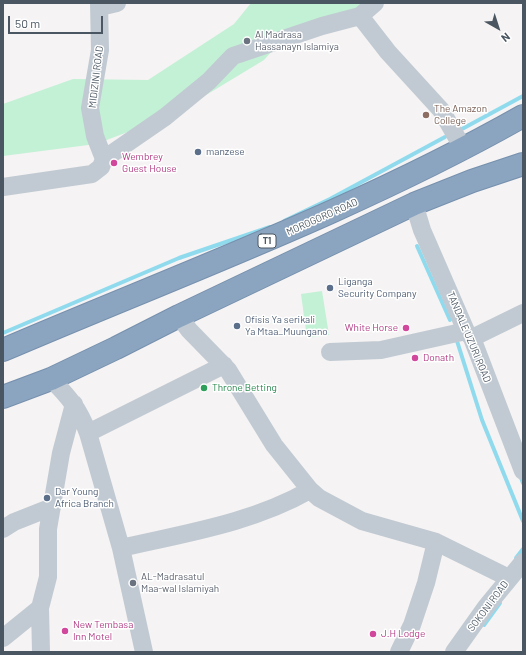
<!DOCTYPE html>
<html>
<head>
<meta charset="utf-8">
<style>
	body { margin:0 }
	#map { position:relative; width:526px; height:655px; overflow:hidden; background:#f5f3f3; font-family:Barlow,sans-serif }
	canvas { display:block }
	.frame { position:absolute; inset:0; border:4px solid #4a5661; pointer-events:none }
	.north { position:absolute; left:478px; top:8px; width:40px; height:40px; -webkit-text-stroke:3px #fff; paint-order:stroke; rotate:141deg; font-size:11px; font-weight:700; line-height:16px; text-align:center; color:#4a5661 }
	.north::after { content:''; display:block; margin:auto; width:14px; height:18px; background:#4a5661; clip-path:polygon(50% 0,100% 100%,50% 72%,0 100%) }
	.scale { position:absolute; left:8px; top:16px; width:95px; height:18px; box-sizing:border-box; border:2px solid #4a5661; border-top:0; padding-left:5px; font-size:12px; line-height:14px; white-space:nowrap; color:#4a5661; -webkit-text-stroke:3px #fff; paint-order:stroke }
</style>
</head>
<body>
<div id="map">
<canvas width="526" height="655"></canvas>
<div class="frame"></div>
<div class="north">N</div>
<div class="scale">50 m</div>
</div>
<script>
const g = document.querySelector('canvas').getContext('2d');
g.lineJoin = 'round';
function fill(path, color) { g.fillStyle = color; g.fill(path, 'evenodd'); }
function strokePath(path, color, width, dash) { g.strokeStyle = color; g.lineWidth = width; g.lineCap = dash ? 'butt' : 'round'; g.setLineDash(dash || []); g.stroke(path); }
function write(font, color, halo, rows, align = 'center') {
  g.font = font + ' Barlow,sans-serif'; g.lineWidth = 3; g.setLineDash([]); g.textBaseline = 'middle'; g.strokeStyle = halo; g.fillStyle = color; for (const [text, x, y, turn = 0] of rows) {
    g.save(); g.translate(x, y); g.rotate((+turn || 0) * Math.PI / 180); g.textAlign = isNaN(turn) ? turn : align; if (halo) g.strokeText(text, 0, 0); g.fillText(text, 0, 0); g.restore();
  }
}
fill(new Path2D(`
	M251 3H374L281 41 264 60 173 115 96 144 3 156V104L73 79 148 80 234 24Z
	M322 291 329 335 307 338 301 294Z`), '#c3f1d5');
strokePath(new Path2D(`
	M462 129 523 96
	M284 221 330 199 445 137
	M417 246 450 320
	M3 333 179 258 270 227
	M457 341 482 420 523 521
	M520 475 523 483
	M516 558 523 549
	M484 625 500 603`), '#90daee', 4);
const highway = new Path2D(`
	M3 350C178 275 357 210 523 116
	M3 397 51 379 116 348 179 316 414 204 472 181 523 164`);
strokePath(highway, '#7690ad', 24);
strokePath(new Path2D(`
	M100 7 117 3
	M360 16 388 52 441 110 464 150
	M104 159 165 117 209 81 233 56 322 26 360 16 375 3
	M3 187 92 174 101 167 104 159 95 136 90 108 100 50 99 3
	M414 204 422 230 466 331 472 338 523 471
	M179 316 189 330 228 370 274 445 310 490 319 498 362 521 436 542 509 578
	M472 338 523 313
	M330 352 381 350 466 331
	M51 379C69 397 79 409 88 433L121 548 144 652
	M88 433 224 365
	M3 529 14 522 52 507
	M121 548C186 533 252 523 310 490
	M3 638 40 608
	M41 652 40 608 48 577V529L61 453 74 404
	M399 652 412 625 426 583 436 542
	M454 652 486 607 523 562`), '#c1cad2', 18);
strokePath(highway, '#8ba5c1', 22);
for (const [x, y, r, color] of [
	[247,41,4,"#6b7280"],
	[426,115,4,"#8d6e63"],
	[198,152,4,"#5c6f8a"],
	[114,163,4,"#d1479c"],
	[330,288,4,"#5c6f8a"],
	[237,326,4,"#5c6f8a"],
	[406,328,4,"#d1479c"],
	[415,358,4,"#d1479c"],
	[204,388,4,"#2e9e5b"],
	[47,498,4,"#5c6f8a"],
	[133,583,4,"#6b7280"],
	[65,631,4,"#d1479c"],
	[373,634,4,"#d1479c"]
]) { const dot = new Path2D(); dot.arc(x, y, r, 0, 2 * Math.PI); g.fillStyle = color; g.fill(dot); strokePath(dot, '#fff', 1.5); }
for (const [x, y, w] of [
	[267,241,18]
]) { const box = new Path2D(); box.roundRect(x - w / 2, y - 7, w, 14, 3); g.fillStyle = '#fff'; g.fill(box); strokePath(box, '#4a5661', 1); }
write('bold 9px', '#4a5661', null, [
	["T1",267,241]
]);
write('10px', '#5b616d', '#fff', [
	["Al Madrasa",255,35],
	["Hassanayn Islamiya",255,47],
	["AL-Madrasatul",141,577],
	["Maa-wal Islamiyah",141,589]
], 'left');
write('10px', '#4a5661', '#fff', [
	["MIDIZINI ROAD",96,77,-83],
	["MOROGORO ROAD",322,217,-24],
	["TANDALE UZURI ROAD",469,337,67],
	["SOKONI ROAD",488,606,-53]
]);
write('10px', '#785e54', '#fff', [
	["The Amazon",434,109],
	["College",434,121]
], 'left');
write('10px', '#4e5e75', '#fff', [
	["manzese",206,152],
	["Liganga",338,282],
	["Security Company",338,294],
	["Ofisis Ya serikali",245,320],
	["Ya Mtaa_Muungano",245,332],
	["Dar Young",55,492],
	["Africa Branch",55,504]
], 'left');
write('10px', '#b23c85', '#fff', [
	["Wembrey",122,157],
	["Guest House",122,169],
	["White Horse",398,328,"right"],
	["Donath",423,358],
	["New Tembasa",73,625],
	["Inn Motel",73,637],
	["J.H Lodge",381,634]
], 'left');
write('10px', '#27864d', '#fff', [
	["Throne Betting",212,388]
], 'left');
</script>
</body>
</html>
